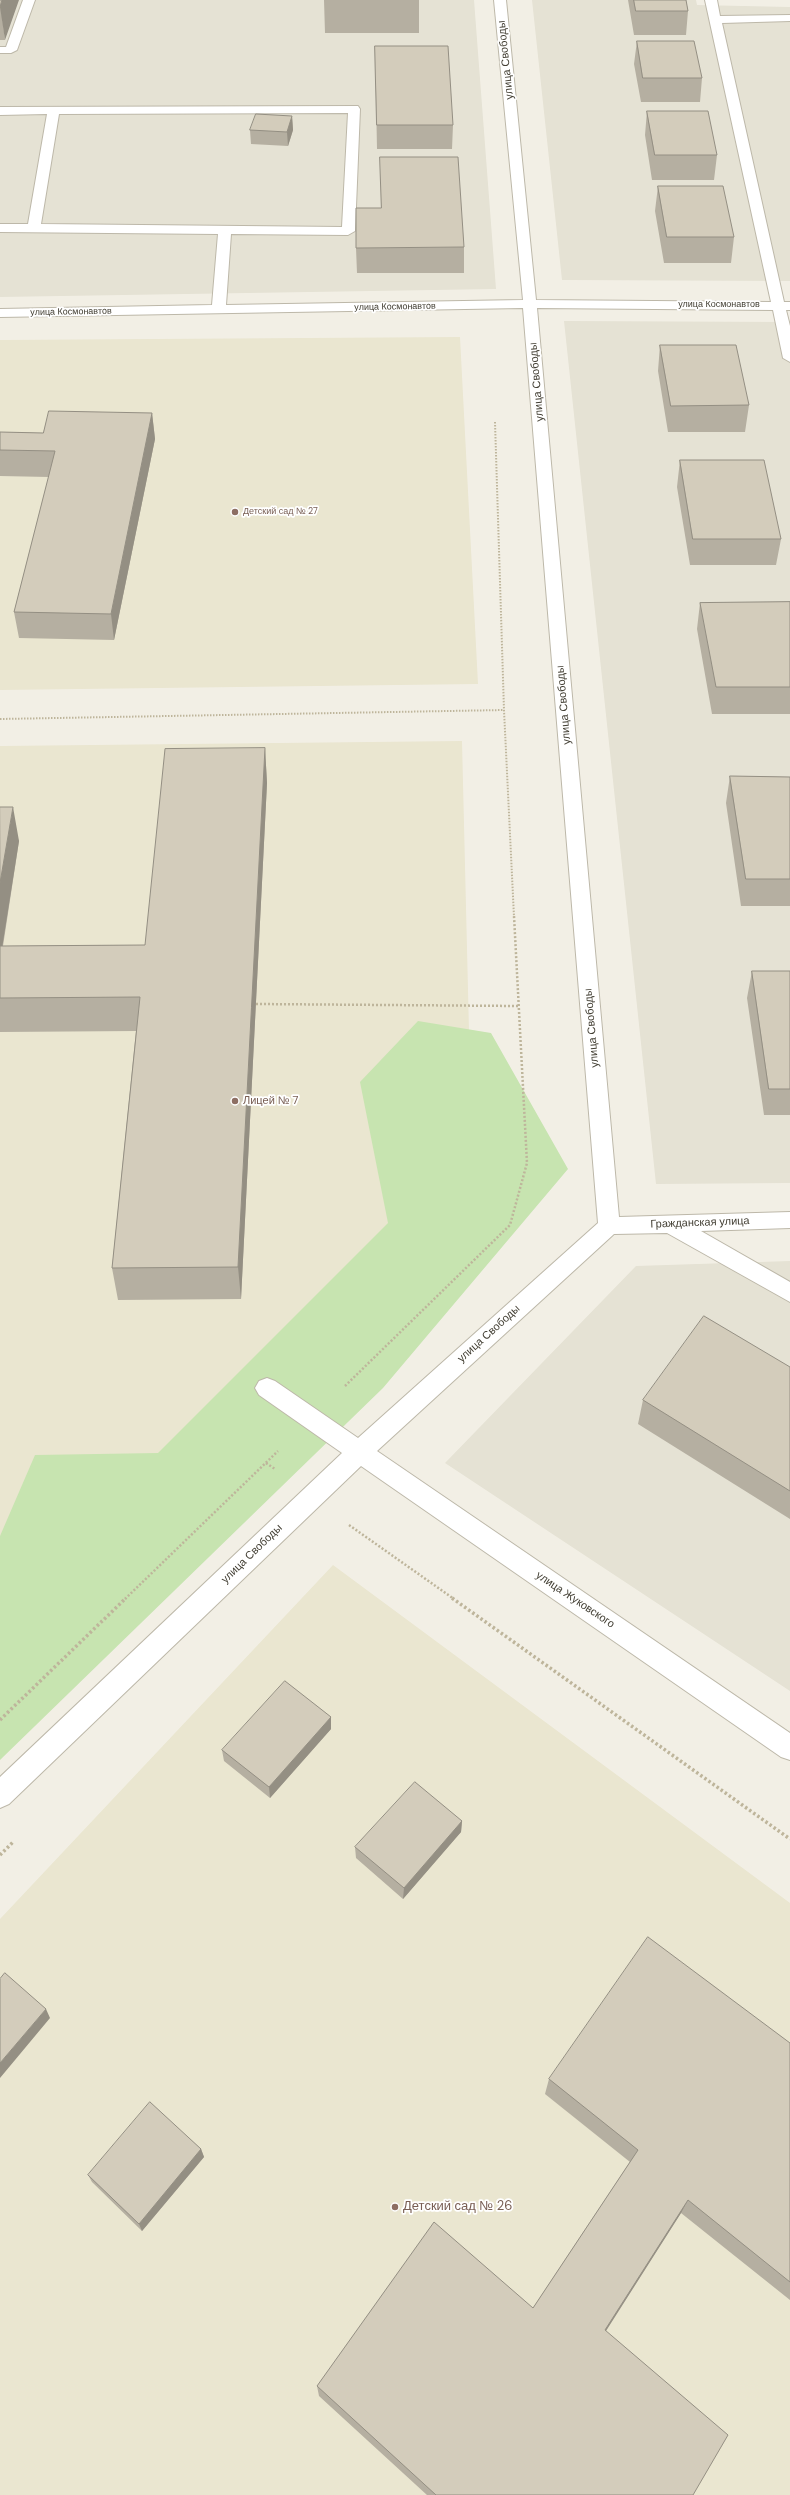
<!DOCTYPE html>
<html>
<head>
<meta charset="utf-8">
<style>
	body { margin:0 }
	canvas { display:block; background:#f2efe5 }
</style>
</head>
<body>
<canvas width="790" height="2495"></canvas>
<script>
const g = document.querySelector('canvas').getContext('2d');
g.lineJoin = 'round';
function fill(path, color) { g.fillStyle = color; g.fill(path, 'evenodd'); }
function strokePath(path, color, width, dash) { g.strokeStyle = color; g.lineWidth = width; g.lineCap = dash ? 'butt' : 'round'; g.setLineDash(dash || []); g.stroke(path); }
function write(font, color, halo, rows, align = 'center') {
  g.font = font + ' "DM Sans",sans-serif'; g.lineWidth = 3.5; g.setLineDash([]); g.textBaseline = 'middle'; g.strokeStyle = halo; g.fillStyle = color; for (const [text, x, y, turn = 0] of rows) {
    g.save(); g.translate(x, y); g.rotate((+turn || 0) * Math.PI / 180); g.textAlign = isNaN(turn) ? turn : align; if (halo) g.strokeText(text, 0, 0); g.fillText(text, 0, 0); g.restore();
  }
}
fill(new Path2D(`
	M0 0H474L496 289 0 297Z
	M532 0H696L697 5 790 7V281L562 280Z
	M564 321 790 322V1183L656 1184Z
	M790 1261V1691L445 1463 636 1266Z`), '#e5e2d4');
fill(new Path2D(`
	M460 337 478 684 0 690V340Z
	M462 741 473 1197 0 1635V746Z
	M333 1565 790 1903V2495H0V1919Z`), '#eae6d0');
fill(new Path2D(`
	M418 1021 491 1033 568 1169 383 1388 0 1760V1536L35 1455 158 1453 388 1223 360 1082Z`), '#c7e4b0');
const minor = new Path2D(`
	M23 0H35L17 50 11 53H0V47H6Z
	M494 0H506L536 300 771 302 705 0H717L720 16 790 15V21L722 23 784 302H790V310H786L790 326V362L783 358 773 310 537 308 619 1217 790 1212V1228L701 1231 790 1282V1302L667 1233 614 1234 377 1451 790 1733V1760L781 1757 361 1466 9 1804 0 1808V1777L342 1453 259 1395 255 1388 259 1381 267 1378 275 1381 358 1438 598 1223 523 308 0 317V309L212 305 218 234 0 232V224H28L47 114 0 115V107L358 106 360 109 355 231 348 235 231 234 226 305 523 300ZM348 113 342 227 41 224 59 114Z`);
strokePath(minor, '#bdb8a9', 2);
strokePath(new Path2D(`
	M495 422 504 710 514 917
	M0 719 504 710`), '#beb59b', 2, [1.5, 1.5]);
strokePath(new Path2D(`
	M256 1004 518 1006
	M345 1386 510 1225 527 1163 514 916
	M266 1463 275 1469
	M349 1525 454 1599
	M125 1599 278 1451`), '#beb59b', 2.5, [2, 2]);
strokePath(new Path2D(`
	M452 1598 790 1839
	M0 1720 126 1598
	M0 1855 14 1841`), '#beb59b', 3.5, [2.5, 2.5]);
fill(minor, '#fff');
fill(new Path2D(`
	M0 0 5 40H0Z
	M324 0H419V33H325Z
	M628 0H686L688 11 686 35H634Z
	M637 41 702 78 700 102H641L634 64Z
	M375 46 453 125 452 149H377Z
	M647 111 717 155 714 180H652L645 135Z
	M292 116 293 130 288 146 251 144 250 130Z
	M658 186 734 237 731 263H664L655 211Z
	M464 247V273H357L356 248Z
	M660 345 749 405 745 432H668L658 371Z
	M152 413 155 439 114 640 19 638 14 612 49 477 0 476V432L43 433Z
	M680 460 781 539 776 565H690L677 487Z
	M790 602V714H712L697 629 700 603Z
	M265 748 267 783 241 1299 118 1300 112 1268 136 1031 0 1032V807L19 841 3 946 145 945Z
	M730 776 790 777V906H741L726 803Z
	M752 971H790V1115H764L747 998Z
	M790 1367V1519L638 1424 643 1400Z
	M331 1717V1729L270 1798 224 1761 222 1750Z
	M462 1821 461 1832 403 1899 356 1858 355 1847Z
	M790 2043V2300L681 2213 606 2331 693 2495H427L319 2396 317 2386 533 2308 630 2162 545 2094 549 2079Z
	M201 2149 204 2157 142 2231 92 2182 88 2175Z`), '#b5afa1');
fill(new Path2D(`
	M2 0H19L5 40 0 7Z
	M292 116 293 130 288 146 287 132Z
	M152 413 155 439 114 640 111 614Z
	M265 748 267 783 241 1299 238 1267Z
	M13 807 19 841 0 961V883Z
	M331 1717V1729L270 1798 269 1787Z
	M462 1821 461 1832 403 1899 404 1888Z
	M46 2009 50 2018 0 2078V2063Z
	M201 2149 204 2157 142 2231 139 2224Z
	M688 2200 681 2213 600 2340 605 2330Z`), '#948f83');
const building = new Path2D(`
	M0 0H2L0 7Z
	M634 0H686L688 11H636Z
	M637 41H694L702 78H643Z
	M375 46H448L453 125H377Z
	M647 111H708L717 155H655Z
	M256 114 292 116 287 132 250 130Z
	M380 157H458L464 247 356 248V208H381Z
	M658 186H723L734 237H667Z
	M660 345H736L749 405 671 406Z
	M49 411 152 413 111 614 14 612 55 451 0 450V432L43 433Z
	M680 460H764L781 539H693Z
	M790 602V687H716L700 603Z
	M265 748 238 1267 112 1268 140 997 0 998V946L145 945 165 749Z
	M730 776 790 777V879H746Z
	M0 807H13L0 883Z
	M752 971H790V1089H769Z
	M704 1316 790 1367V1491L643 1400Z
	M285 1681 331 1717 269 1787 222 1750Z
	M415 1782 462 1821 404 1888 355 1847Z
	M648 1937 790 2043V2282L688 2200 605 2330 728 2435 693 2495H436L317 2386 434 2222 533 2308 638 2150 549 2079Z
	M5 1973 46 2009 0 2063V1979Z
	M150 2102 201 2149 139 2224 88 2175Z`);
fill(building, '#d3ccbb');
strokePath(building, '#948f83', 1);
for (const [x, y, r, color] of [
	[235,512,4,"#8d6e63"],
	[235,1101,4,"#8d6e63"],
	[395,2207,4,"#8d6e63"]
]) { const dot = new Path2D(); dot.arc(x, y, r, 0, 2 * Math.PI); g.fillStyle = color; g.fill(dot); strokePath(dot, '#fff', 1.5); }
write('9px', '#444035', '#fff', [
	["улица Космонавтов",719,305],
	["улица Космонавтов",395,307,-1],
	["улица Космонавтов",71,312,-1]
]);
write('9px', '#785e54', '#fff', [
	["Детский сад № 27",243,512]
], 'left');
write('11px', '#444035', '#fff', [
	["улица Свободы",506,60,-96],
	["улица Свободы",537,382,-95],
	["улица Свободы",564,705,-95],
	["улица Свободы",592,1028,-95],
	["Гражданская улица",700,1223,-2],
	["улица Свободы",489,1334,-42],
	["улица Свободы",252,1554,-44],
	["улица Жуковского",575,1600,34]
]);
write('11px', '#785e54', '#fff', [
	["Лицей № 7",243,1101]
], 'left');
write('13px', '#785e54', '#fff', [
	["Детский сад № 26",403,2207]
], 'left');
</script>
</body>
</html>
